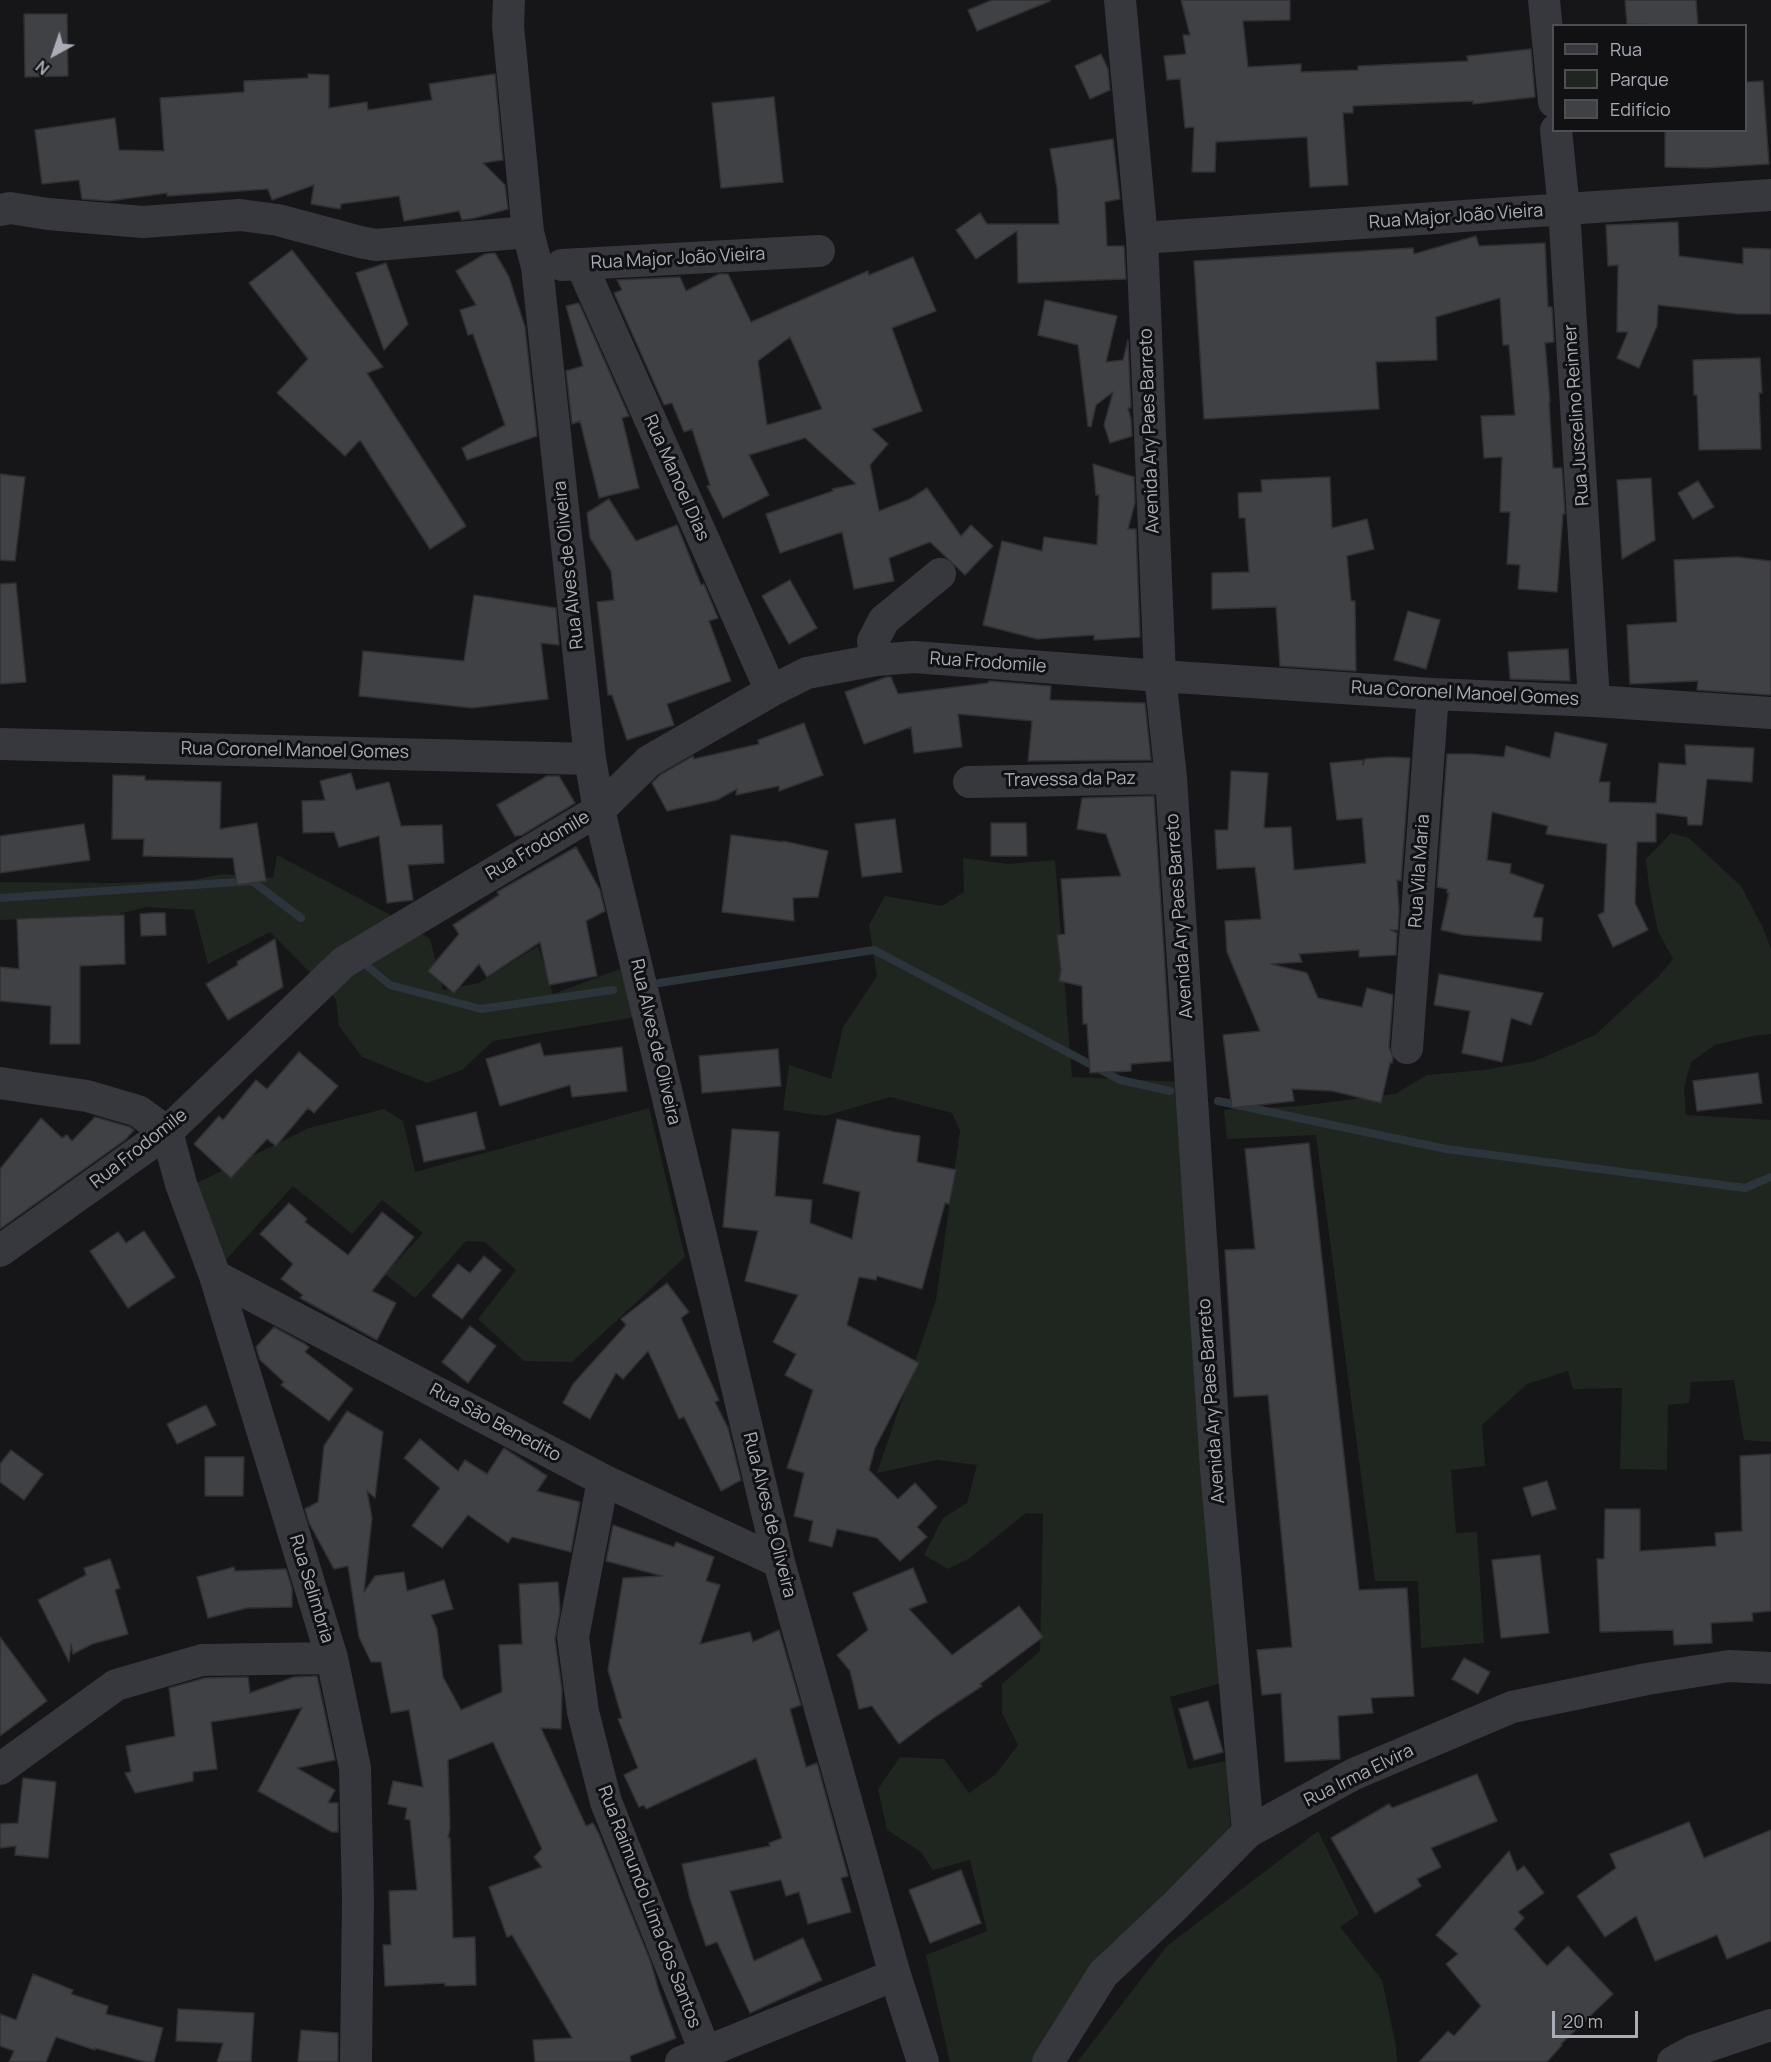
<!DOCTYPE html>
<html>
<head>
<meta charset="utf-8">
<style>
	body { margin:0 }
	#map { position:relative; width:1771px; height:2062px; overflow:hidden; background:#161618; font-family:Manrope,sans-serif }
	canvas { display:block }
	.legend { position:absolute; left:1552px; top:24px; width:195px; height:108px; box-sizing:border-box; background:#111113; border:2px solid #4d4f55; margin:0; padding:8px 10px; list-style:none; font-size:18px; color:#a8adb8 }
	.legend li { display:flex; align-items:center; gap:12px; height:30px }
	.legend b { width:30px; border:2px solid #4d4f55 }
	.north { position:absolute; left:24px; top:24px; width:60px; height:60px; -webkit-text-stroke:4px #111113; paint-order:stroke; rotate:220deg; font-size:16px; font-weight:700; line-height:24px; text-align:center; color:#a8adb8 }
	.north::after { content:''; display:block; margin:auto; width:21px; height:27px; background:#a8adb8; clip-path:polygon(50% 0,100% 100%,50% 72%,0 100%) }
	.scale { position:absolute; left:1552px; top:2011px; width:86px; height:27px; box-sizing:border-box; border:3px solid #a8adb8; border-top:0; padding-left:8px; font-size:18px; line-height:21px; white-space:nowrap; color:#a8adb8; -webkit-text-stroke:4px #111113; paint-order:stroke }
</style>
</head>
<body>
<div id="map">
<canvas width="1771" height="2062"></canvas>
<ul class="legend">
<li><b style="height:8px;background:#37383d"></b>Rua</li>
<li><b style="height:16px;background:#1e261f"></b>Parque</li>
<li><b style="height:16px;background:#404145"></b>Edifício</li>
</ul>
<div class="north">N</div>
<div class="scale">20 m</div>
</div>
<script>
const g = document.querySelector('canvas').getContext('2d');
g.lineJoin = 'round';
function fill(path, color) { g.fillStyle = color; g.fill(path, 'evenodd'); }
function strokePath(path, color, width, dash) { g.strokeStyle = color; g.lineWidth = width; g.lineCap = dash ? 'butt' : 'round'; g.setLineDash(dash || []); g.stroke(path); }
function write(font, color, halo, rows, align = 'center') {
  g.font = font + ' Manrope,sans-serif'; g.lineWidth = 6; g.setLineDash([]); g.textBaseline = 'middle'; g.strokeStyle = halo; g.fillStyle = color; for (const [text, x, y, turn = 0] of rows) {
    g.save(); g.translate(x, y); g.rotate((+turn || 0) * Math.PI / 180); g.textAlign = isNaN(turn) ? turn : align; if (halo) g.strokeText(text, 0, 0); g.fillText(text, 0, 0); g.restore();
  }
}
fill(new Path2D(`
	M1671 833 1689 838 1741 886 1763 928 1771 949V1034L1752 1036 1715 1045 1691 1062 1684 1088 1686 1115 1771 1120V1442L1744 1440 1734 1380 1691 1382 1689 1403 1668 1405 1667 1470 1620 1469 1622 1388 1573 1389 1568 1371 1527 1384 1482 1425 1485 1466 1451 1470 1456 1533 1477 1532 1484 1643 1421 1648 1418 1581H1375L1316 1135 1227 1139 1224 1110 1299 1106 1395 1094 1427 1075 1484 1070 1535 1061 1595 1035 1658 977 1673 959 1658 931 1649 887 1646 859Z
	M277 855 383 911 430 939 443 990 479 983 538 946 553 994 620 969 636 1017 493 1041 462 1070 427 1083 362 1057 339 1026 336 999 270 932 208 964 194 910 147 907 110 916 0 920V882L116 883 192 880 224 874 273 878Z
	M963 858 1008 864 1055 860 1072 1077 1184 1082 1222 1683 1170 1697 1188 1769 1226 1761 1231 1834 1036 2062H950L926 1955 987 1931 970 1860 933 1870 921 1852 887 1830 878 1789 900 1757 944 1759 969 1793 996 1774 1018 1745 1002 1713V1684L1040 1651 1043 1514 1026 1513 970 1558 948 1569 924 1555 943 1518 967 1503 977 1465 937 1460 877 1473 936 1300 960 1131 952 1113 890 1097 825 1116 783 1110 789 1065 831 1079 843 1027 877 976 869 925 885 896 942 906 964 892Z
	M649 1108 685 1257 572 1362 524 1361 478 1319 516 1270 485 1242 466 1241 415 1298 385 1274 423 1233 382 1200 352 1234 293 1186 222 1264 197 1183 309 1128 384 1109 403 1121 415 1172Z
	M1318 1831 1359 1914 1340 1927 1382 1980 1396 2046 1397 2062H1077L1167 1946Z`), '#1e261f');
strokePath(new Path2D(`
	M0 898 252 881 301 918
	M360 960 390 985 481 1009 613 990
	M659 983 874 950 1120 1080 1170 1091
	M1218 1101 1446 1149 1745 1188 1771 1177`), '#2c353c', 8);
const building = new Path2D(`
	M992 0H1050V1L977 31 968 10Z
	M1181 0H1290V20L1243 21 1248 67 1301 64V72L1358 70V66L1468 61 1467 56 1531 49 1535 97 1473 104V101L1353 106V113H1343L1348 185 1310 187 1307 137 1216 142 1215 172H1192L1194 127 1185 128 1180 79 1167 80 1164 56 1186 54 1183 35H1190Z
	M1625 0H1696L1698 26 1627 24Z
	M24 14H67L68 76 25 77Z
	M1101 54 1108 69 1110 90 1090 99 1075 66Z
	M308 74 329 75V108L367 102 368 110 432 100 429 84 495 74 503 160 483 163 505 185 508 209 475 218 462 220 459 211 404 221 399 196 341 204 340 209 311 204 314 185 272 200 268 189 167 196V193L109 201 82 199 79 180 42 184 35 130 115 118 119 150 164 151 160 98 244 92V81L308 78Z
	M1763 81 1769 164 1706 168 1665 167V130H1746V82Z
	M774 97 783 182 721 188 712 103Z
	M1113 139 1120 199 1105 202 1107 246H1124L1126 279 1018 283 1017 231 976 259 956 230 980 213 987 224H1059L1057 188 1050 149Z
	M1678 222 1679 256 1743 264V248L1771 249V314H1738L1658 305 1657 326 1639 368 1617 358 1628 332H1617L1618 265 1608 266 1606 225Z
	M1476 236 1479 246 1545 243 1548 307H1552L1554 342 1545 343 1550 402H1549L1553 468H1562L1565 514H1563L1557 592 1518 589 1520 565 1507 564 1510 512H1500L1502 457 1484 458 1481 416 1515 415 1509 345H1503L1500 298 1436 317 1437 360 1376 362 1379 409 1204 419 1194 261 1413 248 1414 254Z
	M292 250 383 367 367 373 466 526 430 549 360 440 345 456 277 393 308 359 249 283Z
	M495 253 509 277 525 327 537 436 467 460 462 448 505 425 473 334 468 335 460 310 476 305 456 271 485 254Z
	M913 257 936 311 892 328 922 411 872 429 888 444 870 465 879 511 910 499 927 488 961 536 971 525 993 546 965 575 930 542 889 558 894 581 854 589 842 532 780 553 766 514 833 491 832 489 856 484 805 438 749 455 769 495 723 518 707 486 710 485 692 429 684 432 672 403 664 405 614 293 622 290 617 280 680 277 686 291 719 274H728L751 322 868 271 869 275ZM790 337 822 409 767 425 758 361Z
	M386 263 408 324 384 350 356 273Z
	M1045 300 1117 316 1106 362 1123 360 1128 340 1131 408H1128L1131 419 1132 436 1110 443 1104 425 1113 392 1096 405 1091 427 1088 426 1078 345 1038 335Z
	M579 303 629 416 622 418 639 488 599 498 580 421 572 424 566 371 583 366 566 306Z
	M1760 358 1762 393H1759L1761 449 1699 450 1697 395H1694L1693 360Z
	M1093 464 1134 477 1135 503 1128 529H1136L1140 637 1094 640V635L1037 639 983 625 1002 541 1042 551 1044 537 1097 545 1099 495H1096Z
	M0 474 25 477 15 561 0 560Z
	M1330 477 1332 528 1367 519 1374 549 1347 556 1351 601H1355L1356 671 1280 666 1276 607 1212 609V573L1249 572 1245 518H1239L1238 493 1262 492 1261 480Z
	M1651 478 1655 540 1622 559 1617 480Z
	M1698 481 1714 507 1693 519 1678 493Z
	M609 499 636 541 677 525 701 585 704 584 718 618 709 621 731 681 667 704 674 725 627 740 612 695H608L597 602 614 600 611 571 590 538 587 513Z
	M1737 557 1771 561V695L1697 690 1698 681 1630 684 1627 625 1677 622 1674 560Z
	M790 580 817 628 789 644 762 596Z
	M16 583 26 682 0 684V584Z
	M474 595 556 608 559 645 541 643 548 699 472 708 359 696 363 651 464 661Z
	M1408 611 1440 620 1426 669 1394 660Z
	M1568 649 1570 681 1510 679 1508 652Z
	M887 677H891L898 694 988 683 989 681 1051 686 1050 700 1145 703 1151 760 1028 761 1032 721 958 714 962 747 914 753 911 727 864 744 845 692Z
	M804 723 823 775 779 791V786L736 795 737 789 717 800 667 811 652 783 660 775 693 756 694 759 759 744 758 740Z
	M1555 732 1607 744 1599 782H1610L1609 802 1656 803 1659 763 1686 765 1685 745 1754 748 1752 782 1707 779 1702 825H1688L1687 817 1656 813V842H1637L1635 903 1648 930 1613 947 1598 915 1604 912 1607 844 1546 834 1548 826 1492 812 1487 860 1511 864 1510 873 1544 885 1533 917 1543 918 1541 941 1464 935 1441 930 1449 893H1447V889L1437 887 1447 754H1472L1504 757 1506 746 1550 758Z
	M1389 757 1410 758 1401 881 1397 880 1399 909 1398 930H1390L1397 933 1396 955 1359 957V950L1299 954 1302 962 1271 964 1307 973 1318 998 1362 1007 1367 988 1393 995 1389 1047 1393 1058 1392 1063H1390L1381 1103 1333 1091 1292 1089 1294 1101 1232 1108 1223 1035 1260 1031 1227 952 1225 921 1261 919 1255 867 1217 869 1215 830H1228L1231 771 1268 773 1264 828 1291 827 1294 870 1305 869 1366 863 1362 818 1337 820 1330 763 1363 760V765L1365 759Z
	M351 773 356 790 389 782 401 826 442 825 444 863 408 865 413 900 387 903 379 836 339 847 334 832 303 833 302 801 325 800 320 781Z
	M113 775 145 776V780L221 782 220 829 257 823 266 881 237 885 233 858 143 856 144 839H112Z
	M547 776H559L575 803 522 835 515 836 497 805Z
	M1154 796 1171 1061 1131 1064V1071L1090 1073 1087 1024H1083L1082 986 1059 981 1061 970 1057 935 1065 934 1061 879 1121 876 1106 834 1077 829 1082 798Z
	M895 819 902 872 862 877 855 824Z
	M991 823H1026L1027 856H991Z
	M84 824 90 860 0 873V836Z
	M731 835 783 842V841L828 851 818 897 793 898 794 921 722 912Z
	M576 847 600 890 605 911 586 921 597 976 549 985 540 942 487 977 479 964 454 993 428 971 459 934 453 925 499 895 497 892Z
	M152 913H165L166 935 141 936 140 914Z
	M124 915 125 964 80 966V1044H50L51 1006 0 1001V967L19 969 17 919Z
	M275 939 283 987 228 1020 206 984 238 965 237 962Z
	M1439 974 1543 993 1531 1025 1511 1018 1502 1062 1462 1053 1470 1011 1434 1005Z
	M540 1043 544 1056 622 1047 627 1091 572 1097 570 1085 500 1106 486 1059Z
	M778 1049 781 1086 702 1093 699 1056Z
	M299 1052 338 1086 314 1113 308 1108 276 1146 267 1139 231 1178 194 1144 219 1116 223 1120 256 1080 267 1089Z
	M1758 1073 1762 1103 1697 1111 1693 1081Z
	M476 1112 485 1149 424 1162 416 1126Z
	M95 1117 130 1127 134 1130 125 1140 0 1229V1169L41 1118 62 1138 67 1135 72 1141Z
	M837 1119 895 1132 920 1136 917 1162 956 1170 949 1204 945 1203 922 1289 877 1276 876 1280 859 1277 847 1325 919 1363 875 1448 869 1470 898 1499 915 1483 937 1507 917 1527 927 1537 900 1561 877 1538 837 1529 832 1547 809 1541 813 1521 794 1516 804 1473 787 1468 813 1390 785 1375 796 1354 773 1342 798 1295 745 1281 758 1231 723 1227 732 1129 779 1132 775 1196 812 1200 810 1223 852 1239 860 1192 823 1183Z
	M1309 1143 1359 1590 1407 1588 1414 1696 1371 1698 1373 1713 1338 1716 1340 1759 1285 1762 1281 1693 1262 1695 1257 1650 1292 1647 1268 1395 1234 1397 1225 1250 1255 1249 1245 1149Z
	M289 1203 307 1219 305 1222 348 1255 382 1212 414 1237 372 1291 396 1303 377 1340 300 1298 303 1295 281 1279 293 1264 260 1234Z
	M144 1231 175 1277 128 1308 90 1251 118 1232 126 1243Z
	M484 1256 501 1270 462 1319 432 1296 458 1264 470 1273Z
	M667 1283 689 1312 681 1318 719 1400 715 1402 728 1428 741 1480 721 1491 684 1417 679 1419 648 1351 623 1379 616 1373 590 1419 563 1403 573 1384 626 1325 621 1319Z
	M470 1326 496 1346 468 1383 442 1362Z
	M274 1327 305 1344 309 1347 305 1352 353 1389 329 1421 281 1385 284 1382 260 1360 256 1347Z
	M206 1405 216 1425 177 1444 167 1424Z
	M347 1411 383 1432 375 1498 367 1491 372 1518 364 1592 375 1576 404 1572 407 1591 444 1580 453 1609 431 1615 437 1629 443 1677 461 1710 502 1692 499 1645 522 1644 519 1584 558 1582 560 1611 555 1639 562 1690 561 1729 541 1728 586 1826 593 1823 599 1834 651 1963 659 1991 676 2038 630 2056 631 2062H535L533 2040 572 2038 512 1935 507 1937 489 1887 542 1867 534 1857 542 1849 493 1742 448 1760 450 1828 448 1838H450L453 1938 475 1937 476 1985 445 1986V1983L385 1986 383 1945H391L389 1891 417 1890 410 1820 405 1819 407 1808 388 1804 393 1781 423 1787 409 1710 391 1713 381 1662H371L359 1637 348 1566 334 1569 309 1523 305 1509 318 1502 324 1446Z
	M420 1439 458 1471 465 1460 487 1474 504 1448 547 1476 537 1491 580 1502 571 1552 512 1537 508 1543 468 1515 442 1548 412 1526 440 1488 404 1458Z
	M11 1450 43 1474 24 1500 0 1482V1464Z
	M1771 1454V1611L1752 1613 1753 1621 1711 1623 1712 1643 1674 1645 1673 1630 1600 1632 1597 1559H1604L1605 1509H1640V1551L1716 1546 1715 1533 1742 1531 1740 1456Z
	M205 1457H244L243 1496H205Z
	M1547 1481 1556 1509 1532 1516 1523 1488Z
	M613 1525 674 1547 676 1542 714 1557 706 1581 720 1585 700 1644 750 1632 753 1642 779 1630 801 1705 790 1709 806 1767 817 1763 848 1876 841 1878 851 1912 808 1924 799 1892 786 1896 781 1880 730 1891 754 1961 803 1938 822 1980 750 2013 717 1942 706 1946 690 1899 682 1864 770 1846 769 1843 782 1838 756 1758 646 1809 644 1805 639 1807 624 1775 638 1768 618 1719 622 1718 608 1670 623 1578 662 1576 606 1561Z
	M1540 1555 1549 1633 1501 1638 1492 1560Z
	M110 1559 120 1588 115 1590 128 1634 92 1644 73 1654 71 1644 69 1662 38 1600 86 1575 84 1568Z
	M234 1567 235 1571 286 1569 292 1588V1607L247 1608 208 1618 197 1577Z
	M913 1568 927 1602 909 1609 952 1655 1019 1606 1043 1637 980 1684 982 1686 935 1717 899 1744 872 1706 859 1709 850 1671 837 1655 868 1630 853 1593Z
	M0 1637 47 1701 0 1736Z
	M1464 1658 1490 1672 1478 1694 1452 1679Z
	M317 1676 335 1760 297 1768 335 1790 328 1803H338V1832H332L258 1791 302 1708 211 1722 217 1769 193 1772V1781L135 1793 125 1773 131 1772 126 1746 175 1736 169 1688 205 1678 248 1677 250 1693 294 1677Z
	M1208 1701 1223 1752 1194 1760 1179 1709Z
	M1477 1774 1497 1821 1431 1848 1441 1867 1417 1879 1421 1886 1375 1913 1331 1838 1389 1804 1392 1808Z
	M23 1778 56 1782 48 1858 15 1855 16 1846 0 1848V1824L18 1823Z
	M1689 1822 1704 1858 1771 1830V1941L1727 1959 1717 1935 1655 1961 1636 1916 1605 1937 1577 1896 1616 1868 1610 1854Z
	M1509 1851 1517 1871 1524 1866 1544 1893 1518 1912 1524 1918 1514 1929 1547 1966 1568 1946 1613 1994 1561 2044 1562 2045 1547 2062H1419L1448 2031 1454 2036 1481 2006 1446 1964 1458 1954 1436 1935Z
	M961 1870 981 1923 930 1943 909 1890Z
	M33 1974 73 1990 71 1994 108 2006 106 2014 163 2028 154 2062H146L95 2048V2050L56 2037 46 2062H9L14 2051 0 2046V2014L16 2020Z
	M178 2009 254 2013 251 2062H217L223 2043 176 2041Z
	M301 2030 338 2033V2062H298Z`);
fill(building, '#404145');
strokePath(building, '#303034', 1.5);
strokePath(new Path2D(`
	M509 0 508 26 528 232 537 267 590 759 599 810 779 1562 895 1975 923 2062
	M1120 0 1142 238 1160 676 1171 778 1216 1469 1248 1832
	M1544 0 1554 102
	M1556 130 1564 209 1594 701
	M0 210 10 208 48 214 143 222 240 215 278 220 360 242 376 245 528 232
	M1142 238 1771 195
	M581 264 771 691
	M562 265 819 251
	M876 660 873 641 884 620 940 574
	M0 744 590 759
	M969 782 1171 778
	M1407 1048 1433 694
	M0 1083 87 1096 138 1111 167 1132 181 1184 215 1276 332 1658 355 1768 358 1900 356 2062
	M0 1251 167 1132 344 962 599 810 649 761 771 691 807 673 876 660 914 657 1160 676 1433 694 1594 701 1771 713
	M215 1276 603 1480 779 1562
	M603 1480 573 1637 583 1712 606 1802 705 2051
	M0 1769 116 1685 202 1660 332 1658
	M681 2062 895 1975
	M1048 2062 1103 1974 1174 1907 1248 1832 1354 1774 1512 1707 1647 1679 1729 1666 1771 1668
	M1673 2062 1693 2051 1771 2025`), '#37383d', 32);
write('18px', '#a8adb8', '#111113', [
	["Rua Major João Vieira",1456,217,-4],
	["Rua Major João Vieira",678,259,-3],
	["Rua Juscelino Reinner",1577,415,-94],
	["Avenida Ary Paes Barreto",1150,431,-92],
	["Rua Manoel Dias",676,478,66],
	["Rua Alves de Oliveira",569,565,-96],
	["Rua Frodomile",988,663,4],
	["Rua Coronel Manoel Gomes",1465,694,3],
	["Rua Coronel Manoel Gomes",295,751,1],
	["Travessa da Paz",1070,780,-1],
	["Rua Frodomile",538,846,-31],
	["Rua Vila Maria",1420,871,-86],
	["Avenida Ary Paes Barreto",1180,916,-94],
	["Rua Alves de Oliveira",655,1042,77],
	["Rua Frodomile",139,1149,-38],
	["Avenida Ary Paes Barreto",1212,1401,-94],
	["Rua São Benedito",495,1423,28],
	["Rua Alves de Oliveira",769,1515,76],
	["Rua Selimbria",311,1589,73],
	["Rua Irma Elvira",1359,1776,-26],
	["Rua Raimundo Lima dos Santos",649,1907,69]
]);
</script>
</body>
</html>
